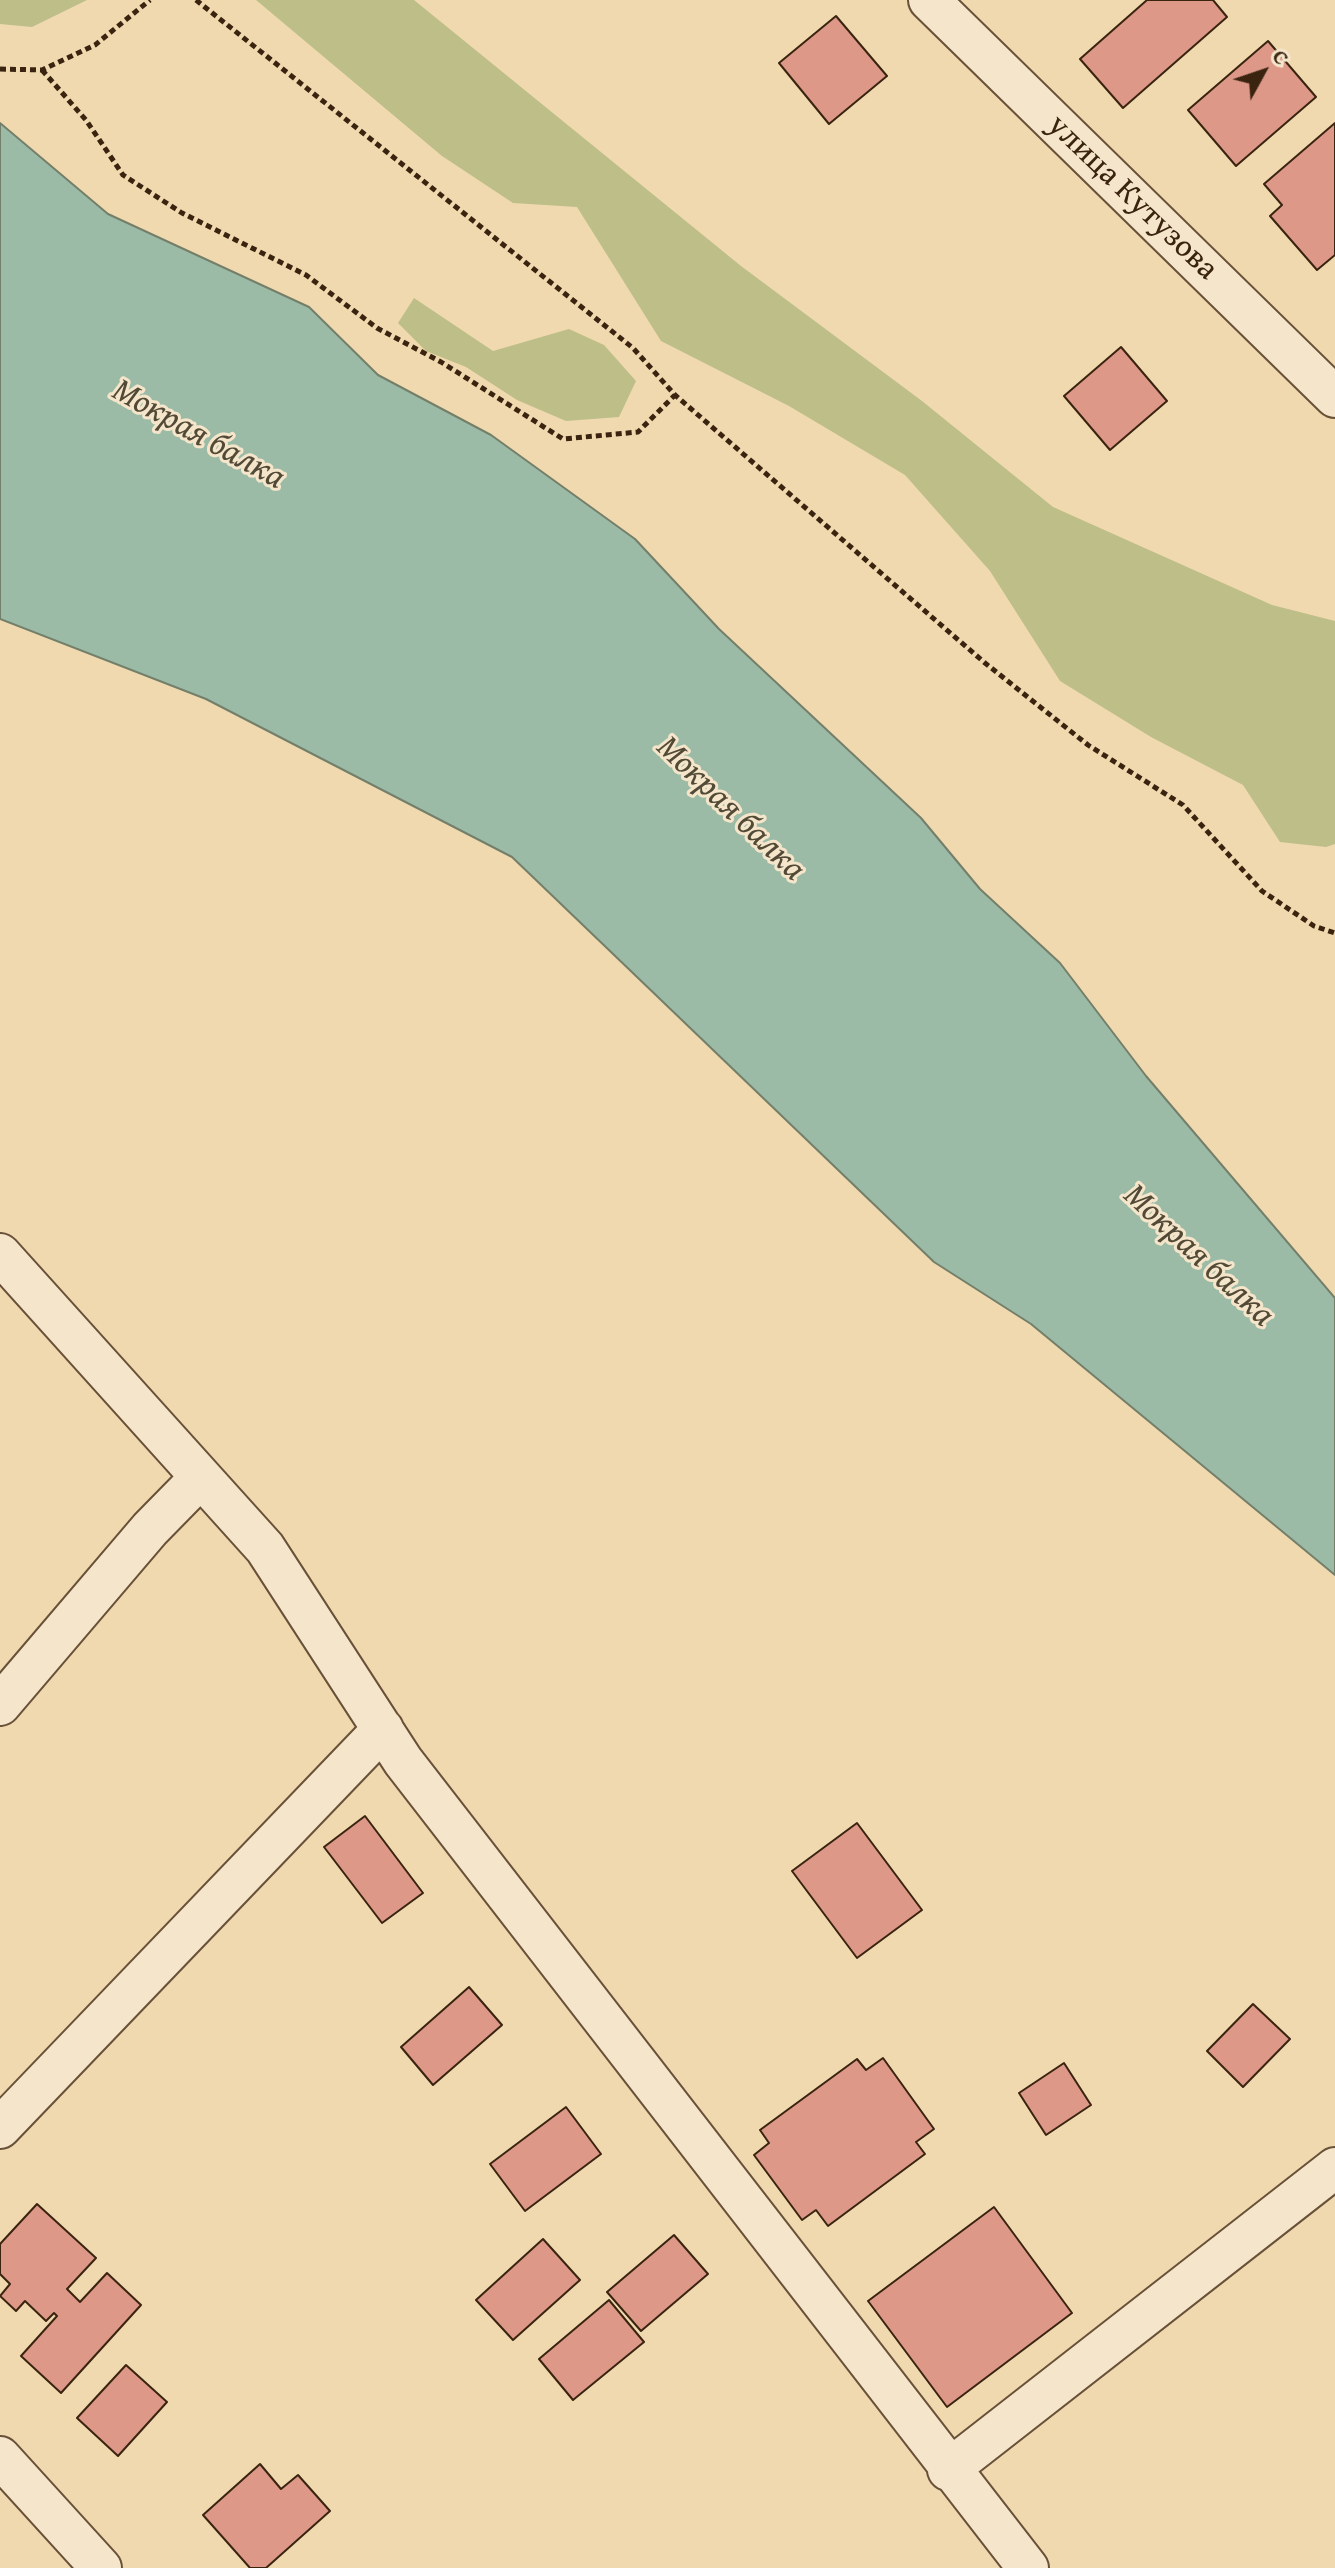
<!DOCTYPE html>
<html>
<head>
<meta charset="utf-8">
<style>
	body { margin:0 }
	#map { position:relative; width:1335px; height:2568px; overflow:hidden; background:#f0d9af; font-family:"Gentium Book Plus",serif }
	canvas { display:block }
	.north { position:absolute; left:1223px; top:32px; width:80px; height:80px; -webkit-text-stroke:6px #f5e6cb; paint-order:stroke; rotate:50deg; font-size:22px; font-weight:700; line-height:32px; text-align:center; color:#3a2410 }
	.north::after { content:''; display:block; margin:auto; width:28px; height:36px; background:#3a2410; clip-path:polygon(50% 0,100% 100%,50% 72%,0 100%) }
</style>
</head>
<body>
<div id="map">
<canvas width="1335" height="2568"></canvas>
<div class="north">С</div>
</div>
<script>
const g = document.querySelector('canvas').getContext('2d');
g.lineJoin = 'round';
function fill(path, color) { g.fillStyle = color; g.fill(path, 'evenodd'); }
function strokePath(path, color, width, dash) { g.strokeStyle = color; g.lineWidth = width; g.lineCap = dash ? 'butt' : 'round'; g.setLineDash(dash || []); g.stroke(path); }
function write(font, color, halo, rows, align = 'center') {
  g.font = font + ' "Gentium Book Plus",serif'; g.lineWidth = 6; g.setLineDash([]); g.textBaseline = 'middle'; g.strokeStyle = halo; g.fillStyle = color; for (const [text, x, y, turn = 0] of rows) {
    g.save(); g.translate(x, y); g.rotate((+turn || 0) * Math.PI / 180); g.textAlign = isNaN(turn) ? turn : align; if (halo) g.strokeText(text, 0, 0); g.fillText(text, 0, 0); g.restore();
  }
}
fill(new Path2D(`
	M0 0H87L32 27 0 24Z
	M256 0H414L741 266 922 401 1053 507 1272 605 1335 621V844L1326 847 1280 842 1243 785 1151 737 1060 681 990 571 905 475 789 406 661 341 577 207 513 203 442 156Z
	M414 298 493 351 569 329 604 345 636 381 619 417 566 421 517 400 466 367 426 351 398 323Z`), '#bdbe88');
const water = new Path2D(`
	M0 123 108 214 309 307 378 375 491 435 635 539 719 629 921 818 980 889 1060 963 1146 1076 1335 1298V1575L1031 1324 934 1262 512 857 206 699 0 619Z`);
fill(water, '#9bbba6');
strokePath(water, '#747f6a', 2);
const building = new Path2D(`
	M1147 0H1213L1227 17 1123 108 1080 59Z
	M836 16 887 76 829 124 779 63Z
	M1268 41 1316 97 1236 166 1188 110Z
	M1335 123V255L1317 270 1270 216 1282 205 1264 184Z
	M1121 347 1167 401 1110 450 1064 396Z
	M365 1816 423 1893 382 1923 324 1847Z
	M857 1823 922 1910 857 1958 792 1871Z
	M469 1987 502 2025 433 2085 401 2047Z
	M1253 2004 1290 2039 1243 2087 1207 2051Z
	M883 2058 934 2129 916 2142 925 2154 828 2226 816 2210 802 2220 754 2155 769 2143 760 2130 857 2059 866 2070Z
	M1064 2063 1091 2105 1046 2135 1019 2093Z
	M566 2107 601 2154 525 2211 490 2164Z
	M37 2204 96 2258 67 2289 80 2302 107 2273 141 2305 61 2393 21 2356 57 2316 54 2313 46 2321 25 2301 16 2311 0 2296 10 2284 0 2274V2244Z
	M994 2207 1072 2313 947 2407 868 2301Z
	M674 2235 708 2274 641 2331 607 2292Z
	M543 2239 580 2280 513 2340 476 2300Z
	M609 2300 644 2342 573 2400 539 2359Z
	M126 2365 167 2402 118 2456 77 2418Z
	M260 2464 281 2489 298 2475 330 2511 266 2568H250L203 2515Z`);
fill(building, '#dd9888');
strokePath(building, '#3a2410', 2);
const minor = new Path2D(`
	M929 0 1335 397
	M0 1254 265 1548 403 1761 1028 2568
	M0 1705 150 1529 201 1477
	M0 2128 383 1729
	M0 2457 101 2568
	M948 2470 1335 2168`);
strokePath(minor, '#685138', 44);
strokePath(new Path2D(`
	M196 0 633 348 675 395 985 663 1088 745 1183 805 1262 891 1314 926 1335 933
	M0 69 42 70 95 45 150 0
	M42 70 86 120 123 175 182 213 306 275 377 328 441 362 563 439 638 432 675 395`), '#3a2410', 5, [6, 4]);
strokePath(minor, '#f5e6cb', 40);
write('32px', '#3a2410', '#f5e6cb', [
	["улица Кутузова",1132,198,44]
]);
write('italic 34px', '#524a36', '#f5e6cb', [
	["Мокрая балка",198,435,29],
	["Мокрая балка",730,809,44],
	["Мокрая балка",1198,1256,43]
]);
</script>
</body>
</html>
